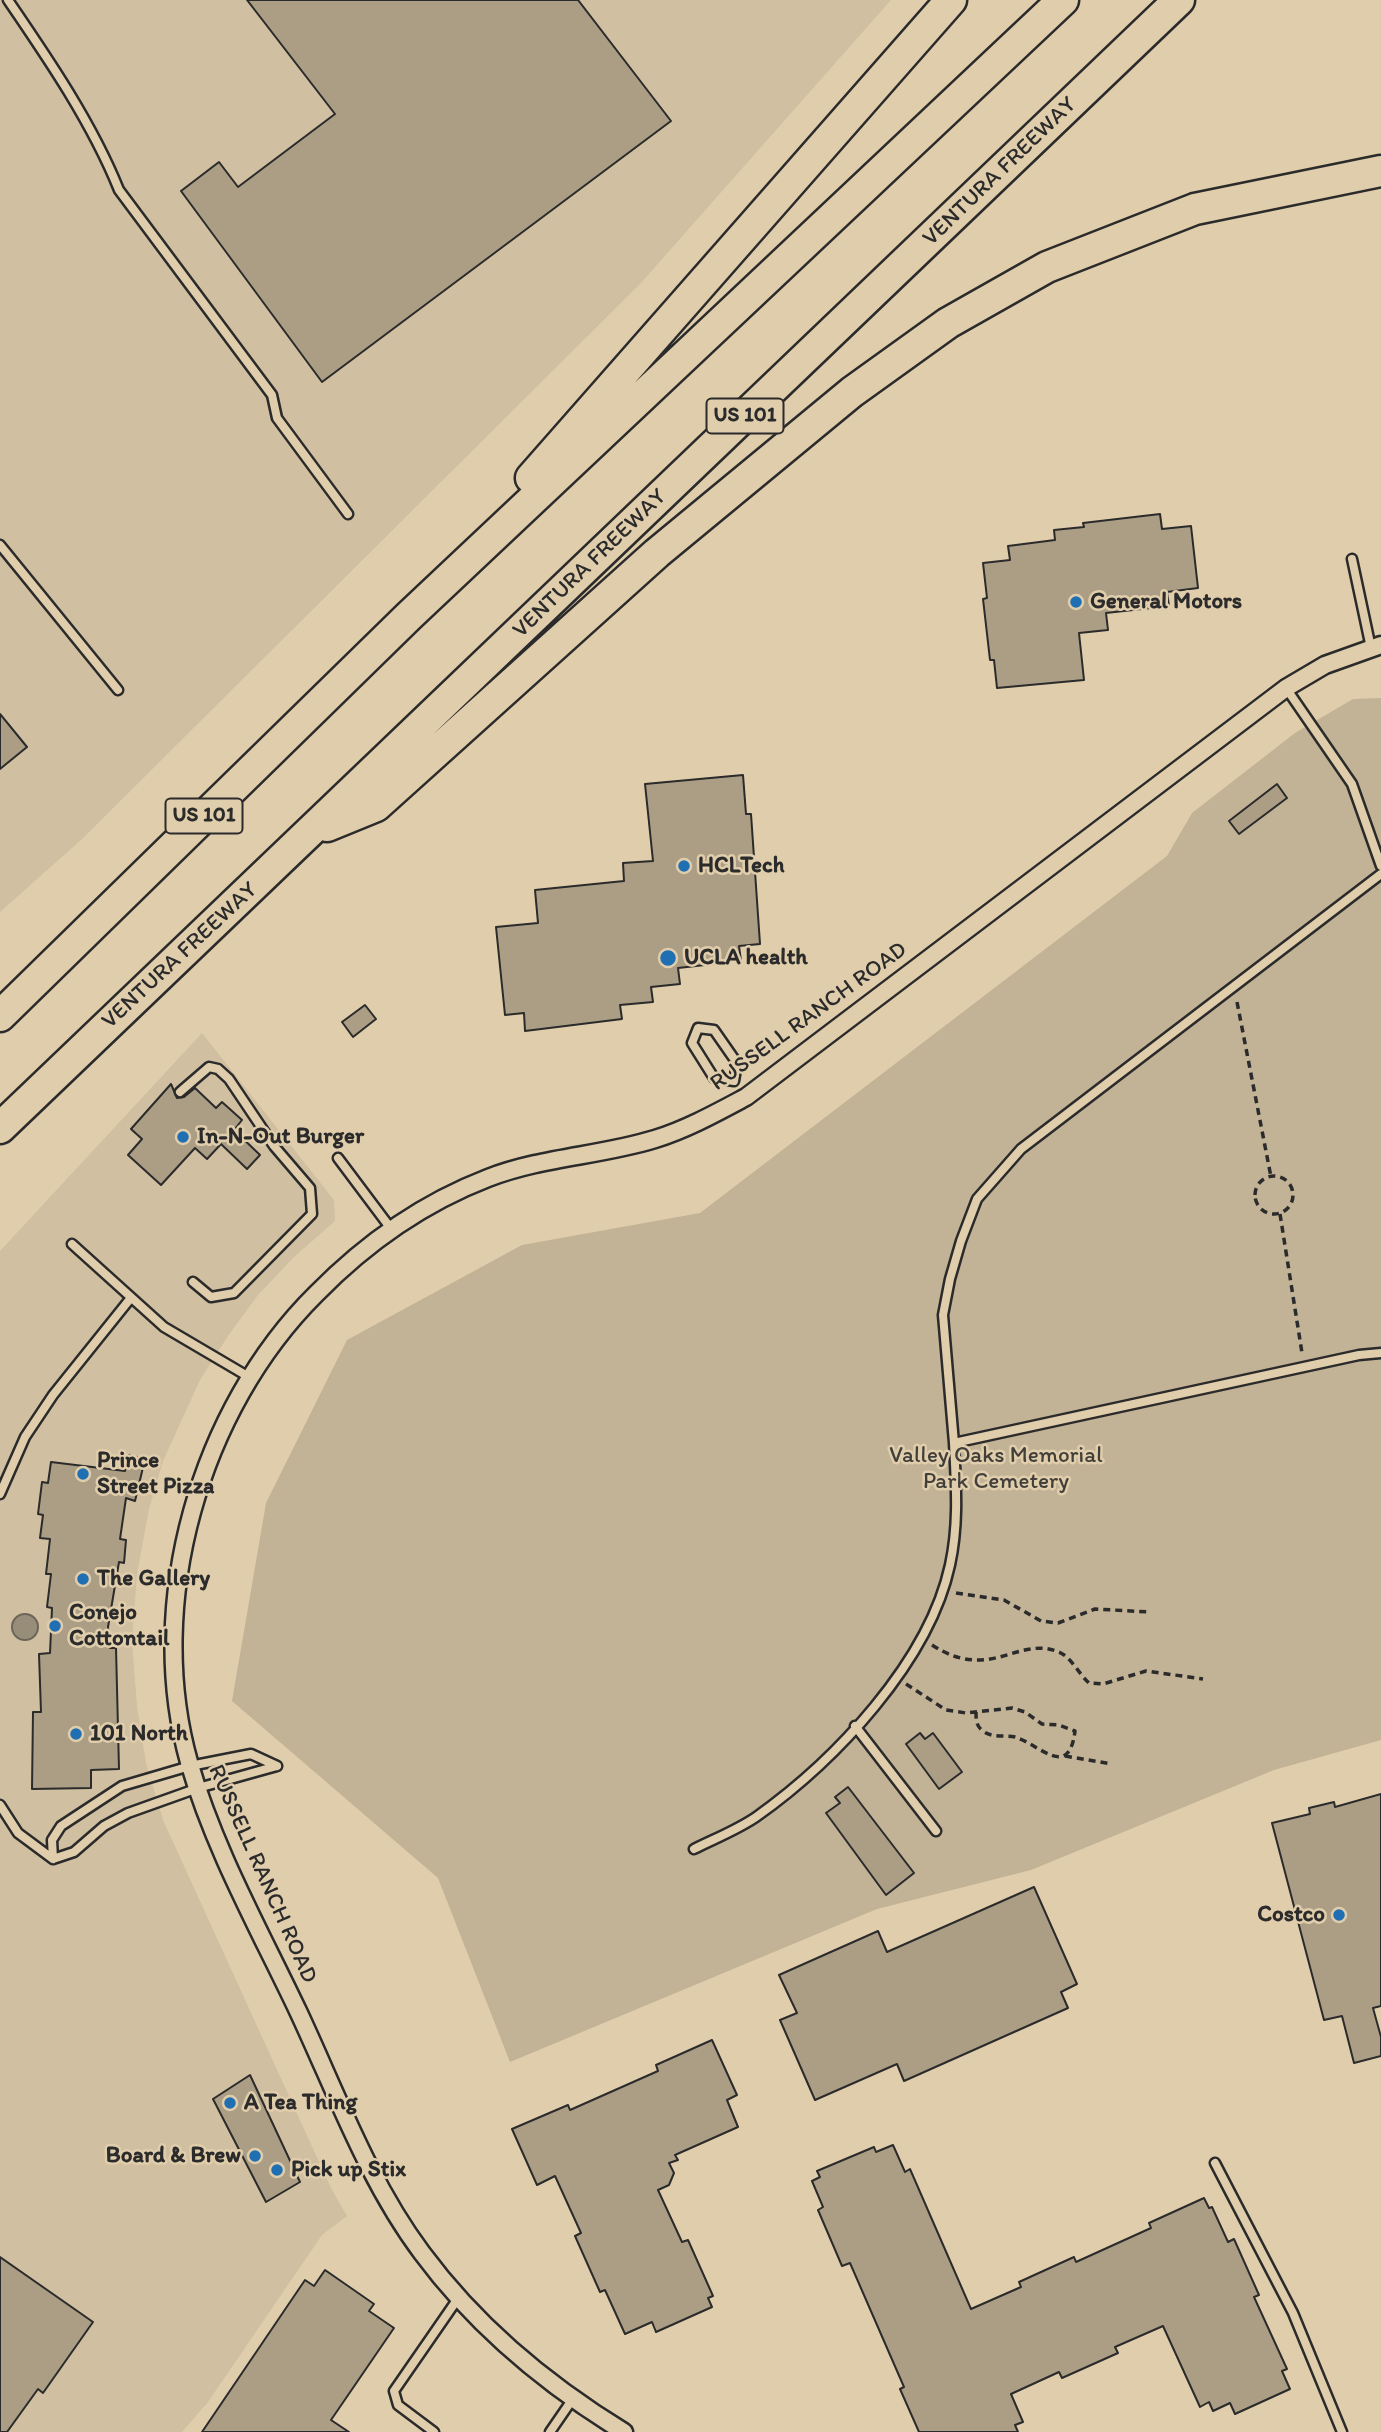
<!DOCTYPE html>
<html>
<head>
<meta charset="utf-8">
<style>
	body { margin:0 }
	canvas { display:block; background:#e0cdab }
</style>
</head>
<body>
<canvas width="1381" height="2432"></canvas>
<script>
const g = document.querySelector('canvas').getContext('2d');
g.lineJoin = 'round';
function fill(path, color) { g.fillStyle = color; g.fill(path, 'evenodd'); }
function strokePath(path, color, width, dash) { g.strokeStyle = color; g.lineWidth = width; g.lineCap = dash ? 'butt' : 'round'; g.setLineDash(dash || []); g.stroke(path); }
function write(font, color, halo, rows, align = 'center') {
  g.font = font + ' Itim,sans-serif'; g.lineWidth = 5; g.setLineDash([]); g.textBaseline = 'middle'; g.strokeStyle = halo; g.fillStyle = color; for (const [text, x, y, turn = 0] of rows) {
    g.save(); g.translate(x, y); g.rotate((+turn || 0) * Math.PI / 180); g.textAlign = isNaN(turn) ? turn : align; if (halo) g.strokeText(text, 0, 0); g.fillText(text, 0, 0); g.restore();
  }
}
fill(new Path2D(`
	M0 0H891L640 284 82 839 0 912Z
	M202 1033 334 1200 335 1221 295 1256 258 1295 228 1336 200 1380 163 1461 149 1509 137 1574 132 1641 137 1706 146 1763 163 1820 331 2188 347 2216 322 2235 208 2402 182 2432H0V1251Z`), '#d0bfa0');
fill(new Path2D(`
	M1381 698V1740L1274 1770 1031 1870 877 1909 510 2062 438 1878 232 1701 266 1503 347 1340 522 1245 700 1213 1167 856 1192 813 1295 733 1353 699Z`), '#c2b296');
const water = new Path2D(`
	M12 1627a13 13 0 1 1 26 0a13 13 0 1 1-26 0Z`);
fill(water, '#988d79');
strokePath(water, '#6c665a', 2);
const building = new Path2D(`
	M247 0H578L671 121 322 382 181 191 219 162 238 187 335 114Z
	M1160 514 1162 529 1191 526 1198 588 1167 592 1169 606 1106 613 1108 630 1079 633 1084 680 997 688 994 660H990L983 599 987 598 983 563 1010 560 1008 546 1055 540 1054 530 1084 527 1083 523Z
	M0 714 27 747 0 769Z
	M743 775 746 814H751L760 944 739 946 741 961 678 968 680 984 651 987 653 1002 620 1005 622 1019 525 1031 524 1013 505 1015 496 927 538 923 535 890 624 881 623 863 653 861 645 784Z
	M1277 784 1287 798 1239 834 1229 821Z
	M365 1005 376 1019 353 1037 342 1022Z
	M171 1084 177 1098 184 1097 195 1088 216 1108 222 1102 242 1120 234 1130 260 1155 247 1169 221 1144 207 1159 195 1148 161 1185 128 1155 142 1139 131 1129Z
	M129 1455 145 1459 135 1501 126 1498 120 1539 126 1540 124 1563 119 1562 108 1627 110 1648H116L119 1769 91 1770V1788L32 1789 33 1712H41L39 1654 50 1653 52 1608 47 1607 51 1574H46L50 1539 40 1538 43 1515 38 1514 42 1482 48 1483 51 1462 125 1471Z
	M920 1733 925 1739 933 1733 962 1772 939 1789 906 1744Z
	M848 1787 914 1873 886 1895 826 1813 840 1803 835 1797Z
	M1381 1794V2006L1373 2008 1381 2037V2056L1354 2063 1342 2016 1324 2020 1272 1823 1310 1814 1309 1808 1334 1802 1335 1807Z
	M1034 1887 1077 1984 1061 1992 1068 2008 904 2081 897 2064 815 2100 780 2020 797 2013 779 1975 878 1931 887 1952Z
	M712 2040 737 2095 727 2100 738 2127 675 2155 678 2160 669 2163 674 2173 669 2185 658 2190 682 2242 688 2240 713 2296 708 2298 712 2307 656 2332 652 2322 625 2334 605 2290 600 2292 575 2236 581 2233 555 2176 537 2185 512 2129 568 2105 570 2110 658 2071 656 2065Z
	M250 2075 300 2182 266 2202 213 2099Z
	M893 2145 905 2172 910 2169 971 2309 1021 2287 1019 2282 1074 2257 1076 2262 1151 2228 1149 2223 1204 2198 1209 2208 1212 2207 1228 2242 1234 2239 1259 2295 1254 2297 1287 2369 1282 2371 1290 2389 1235 2414 1230 2403 1213 2411 1209 2402 1200 2407 1163 2326 1115 2347 1118 2353 1062 2378 1059 2372 1011 2394 1023 2422 1015 2425 1018 2432H919L900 2389 904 2387 850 2263 842 2266 818 2210 823 2207 812 2181 820 2177 817 2171 874 2147 876 2152Z
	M0 2257 93 2322 43 2393 38 2389 7 2432H0Z
	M325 2270 374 2304 369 2311 394 2328 331 2420 349 2432H202L305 2280 314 2286Z`);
fill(building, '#ab9e85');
strokePath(building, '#2b2b2b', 2);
const lane = new Path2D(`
	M8 0C49 60 92 123 119 190L272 395 277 418 348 514
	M0 545 118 690
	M1352 559 1371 648
	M1286 688 1352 784 1381 866
	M1381 874 1021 1149 977 1199 961 1241 950 1279 943 1315 954 1443 1359 1355 1381 1353
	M698 1028 714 1030 737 1063 734 1081 714 1078 692 1043Z
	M180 1092 209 1067 218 1069 229 1079 274 1146 310 1188 312 1214 234 1293 211 1297 193 1282
	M338 1158 392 1230
	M72 1244 164 1327 249 1377
	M0 1494 25 1437 53 1395 130 1299
	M855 1726 936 1831
	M0 1805 18 1833 53 1859
	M694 1849C714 1839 737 1830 756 1817 835 1761 929 1662 950 1565 959 1524 956 1485 954 1443
	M53 1859 52 1840 61 1826 122 1786 190 1766 251 1754 277 1766
	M53 1859 74 1852 104 1826 128 1813 198 1788 277 1766
	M1215 2163 1293 2313 1342 2432
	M434 2432 398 2405 394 2391 459 2297
	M550 2432 572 2400`);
const street = new Path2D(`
	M624 2432C547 2385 476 2326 422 2253 368 2181 336 2092 298 2011 260 1931 214 1849 189 1762 144 1603 200 1409 316 1294 364 1245 423 1203 488 1178 542 1157 600 1156 655 1139 687 1129 716 1113 746 1097L1286 688 1325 665 1381 645`);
const highway = new Path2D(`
	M531 478 951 0
	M327 826 376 806 657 553 852 392 948 323 1047 267 1195 209 1381 171
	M0 1016 409 616 1063 0
	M0 1128 1179 0`);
strokePath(lane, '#2b2b2b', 13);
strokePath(street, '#2b2b2b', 21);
strokePath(highway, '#2b2b2b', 35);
strokePath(new Path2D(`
	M1237 1002 1271 1177
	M1255 1195a19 19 0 1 1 38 0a19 19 0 1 1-38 0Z
	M1280 1214 1302 1353
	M956 1593 1004 1600 1041 1621 1058 1623 1095 1609 1149 1612
	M932 1645C991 1683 1017 1635 1059 1652 1071 1657 1079 1674 1089 1683L1103 1684 1146 1671 1203 1679
	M906 1684 946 1710 966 1713 1012 1708 1025 1712 1042 1724 1059 1725 1075 1731C1069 1781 1039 1744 1015 1737 1004 1735 992 1738 983 1731 976 1726 976 1720 976 1712
	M1065 1756 1112 1764`), '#2b2b2b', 3.5, [7, 5]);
strokePath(lane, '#e0cdab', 8);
strokePath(street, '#e0cdab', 16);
strokePath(highway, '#e0cdab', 30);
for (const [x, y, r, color] of [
	[1076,602,7,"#1f6fb2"],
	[684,866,7,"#1f6fb2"],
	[668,958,9,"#1f6fb2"],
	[183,1137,7,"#1f6fb2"],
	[83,1474,7,"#1f6fb2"],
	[83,1579,7,"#1f6fb2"],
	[55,1626,7,"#1f6fb2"],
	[76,1734,7,"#1f6fb2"],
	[1339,1915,7,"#1f6fb2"],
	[230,2103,7,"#1f6fb2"],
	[255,2156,7,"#1f6fb2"],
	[277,2170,7,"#1f6fb2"]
]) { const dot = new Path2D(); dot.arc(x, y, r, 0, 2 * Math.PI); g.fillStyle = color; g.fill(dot); strokePath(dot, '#e0cdab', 2.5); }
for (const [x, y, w] of [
	[745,416,77],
	[204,816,77]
]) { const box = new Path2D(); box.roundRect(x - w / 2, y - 17.5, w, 35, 5); g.fillStyle = '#e0cdab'; g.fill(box); strokePath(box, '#2b2b2b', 2); }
write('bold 21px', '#2b2b2b', null, [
	["US 101",745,416],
	["US 101",204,816]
]);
write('23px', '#2b2b2b', '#e0cdab', [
	["VENTURA FREEWAY",1000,172,-44],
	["VENTURA FREEWAY",590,564,-44],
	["VENTURA FREEWAY",180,956,-43],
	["RUSSELL RANCH ROAD",809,1017,-36],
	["RUSSELL RANCH ROAD",262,1874,66]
]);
write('bold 23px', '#2b2b2b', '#e0cdab', [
	["General Motors",1090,602],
	["HCLTech",698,866],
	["UCLA health",684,958],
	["In-N-Out Burger",197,1137],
	["Prince",97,1461],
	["Street Pizza",97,1487],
	["The Gallery",97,1579],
	["Conejo",69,1613],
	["Cottontail",69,1639],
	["101 North",90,1734],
	["Costco",1325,1915,"right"],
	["A Tea Thing",244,2103],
	["Board & Brew",241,2156,"right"],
	["Pick up Stix",291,2170]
], 'left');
write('23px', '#423f3b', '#e0cdab', [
	["Valley Oaks Memorial",996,1456],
	["Park Cemetery",996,1482]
]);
</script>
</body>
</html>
